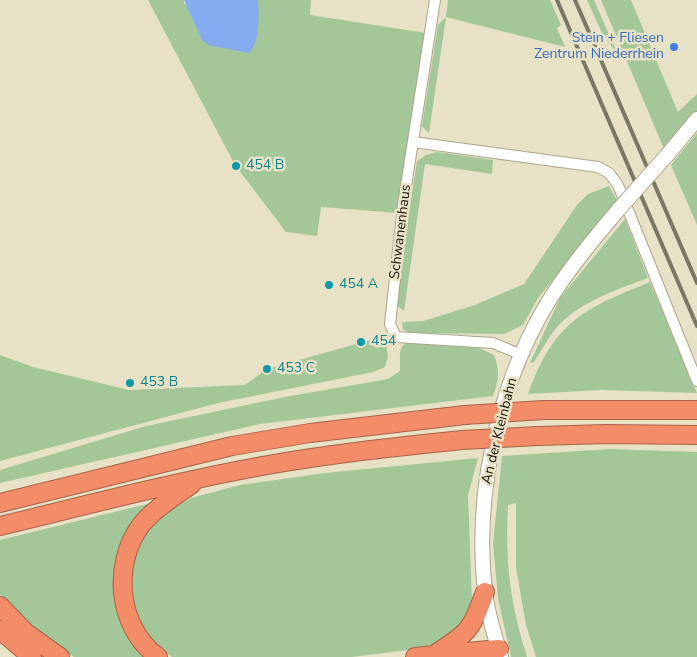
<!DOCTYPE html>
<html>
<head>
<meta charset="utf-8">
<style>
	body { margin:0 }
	canvas { display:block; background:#e7e1c6 }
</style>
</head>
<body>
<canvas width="697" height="657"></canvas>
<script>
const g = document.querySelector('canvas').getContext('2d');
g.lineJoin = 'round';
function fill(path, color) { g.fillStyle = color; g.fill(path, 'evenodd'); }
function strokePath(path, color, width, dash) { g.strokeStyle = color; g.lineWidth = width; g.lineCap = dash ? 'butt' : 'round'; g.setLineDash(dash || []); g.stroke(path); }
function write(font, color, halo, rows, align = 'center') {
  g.font = font + ' "Nunito Sans",sans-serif'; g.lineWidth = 5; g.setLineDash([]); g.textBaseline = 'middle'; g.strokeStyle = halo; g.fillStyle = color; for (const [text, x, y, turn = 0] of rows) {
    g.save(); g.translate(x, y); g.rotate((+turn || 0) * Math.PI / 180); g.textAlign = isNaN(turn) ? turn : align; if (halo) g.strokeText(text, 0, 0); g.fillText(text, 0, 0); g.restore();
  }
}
fill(new Path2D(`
	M148 0H184V4L258 0H311L310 15 426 33 398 213 321 207 317 236 286 232 235 165Z
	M448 0H550L561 25 557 28 565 47 446 17 429 133 422 126 438 25 446 17Z
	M587 0H594L618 55 602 33Z
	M601 0H631L678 112 697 94V111L665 151Z
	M697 133V225L671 165Z
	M437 152 493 160 492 174 425 164 404 311 395 304 417 161 426 155Z
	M609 186 618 202 538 298 523 325 504 334 409 333 403 329 402 323 404 322 423 321 475 305 524 284 577 205 588 194Z
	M625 219 648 278C616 290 581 301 557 327 548 338 541 351 534 362L530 363 560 298Z
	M650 282 697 393 601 390 528 394C554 322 583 309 650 282Z
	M385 336 388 357 385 367 373 372 218 403 0 461V355L33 367 129 390 245 385 267 369Z
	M411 341 479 348 494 355C500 371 499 380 493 396L260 424 0 483V470L146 426 285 397 388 379 400 371C401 358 396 345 411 341Z
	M610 449 697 452V657H536L526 625 516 567V503L508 505C505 563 510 602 527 657H511L498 598 493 544 502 456Z
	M478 458 468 495 472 602 470 620 432 647 352 657H172L152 642 141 627 129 594 133 557 153 521 191 498 240 485 325 473Z
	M159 501 116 582 149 657H74L46 640 17 615 0 594V540Z`), '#a3c798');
fill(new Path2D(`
	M184 0H258C259 15 260 42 249 53L208 45 202 40Z`), '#84acee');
const minor = new Path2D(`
	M435 0 403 205 390 324 396 337 493 343 522 355
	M413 142 598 167 609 173 618 185 697 381`);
const secondary = new Path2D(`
	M669 153 697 119
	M501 657C495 636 487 613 485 591 474 497 497 390 544 309 565 273 592 241 619 209`);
const motorway = new Path2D(`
	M544 410H697
	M538 436 606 434 697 435
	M0 503 232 446 310 433 465 415
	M0 526C87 505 174 482 262 466 328 454 395 447 462 440
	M0 606 26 633 60 657
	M0 630 32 657
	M435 654C470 632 471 630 485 592
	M158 657C117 627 112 564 141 525 155 508 175 496 192 484
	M415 657 499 649`);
strokePath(minor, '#aba58c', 12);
strokePath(secondary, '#aba58c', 16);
strokePath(motorway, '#a76348', 20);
strokePath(minor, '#fff', 10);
strokePath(secondary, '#fff', 14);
strokePath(motorway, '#f38c68', 18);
strokePath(new Path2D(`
	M557 0 697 326
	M575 0 697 283`), '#7b7765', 4);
const secondaryBridge = new Path2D(`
	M619 209 669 153`);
const motorwayBridge = new Path2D(`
	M465 415 544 410
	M462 440 538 436`);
strokePath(secondaryBridge, '#aba58c', 16, []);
strokePath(motorwayBridge, '#a76348', 20, []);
strokePath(secondaryBridge, '#fff', 14);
strokePath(motorwayBridge, '#f38c68', 18);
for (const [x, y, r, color] of [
	[674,47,5,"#3f7fe0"],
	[236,166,5,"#0f9aa8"],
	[329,285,5,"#0f9aa8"],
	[361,342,5,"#0f9aa8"],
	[267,369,5,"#0f9aa8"],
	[130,383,5,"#0f9aa8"]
]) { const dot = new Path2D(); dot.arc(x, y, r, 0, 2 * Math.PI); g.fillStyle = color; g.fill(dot); strokePath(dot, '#e7e1c6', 2); }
write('14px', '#366cbe', '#e7e1c6', [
	["Stein + Fliesen",664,39],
	["Zentrum Niederrhein",664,55]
], 'right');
write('14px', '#0d838f', '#e7e1c6', [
	["454 B",246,166],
	["454 A",339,285],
	["454",371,342],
	["453 C",277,369],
	["453 B",140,383]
], 'left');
write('14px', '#19160d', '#e7e1c6', [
	["Schwanenhaus",401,232,-83],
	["An der Kleinbahn",500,431,-76]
]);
</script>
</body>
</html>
